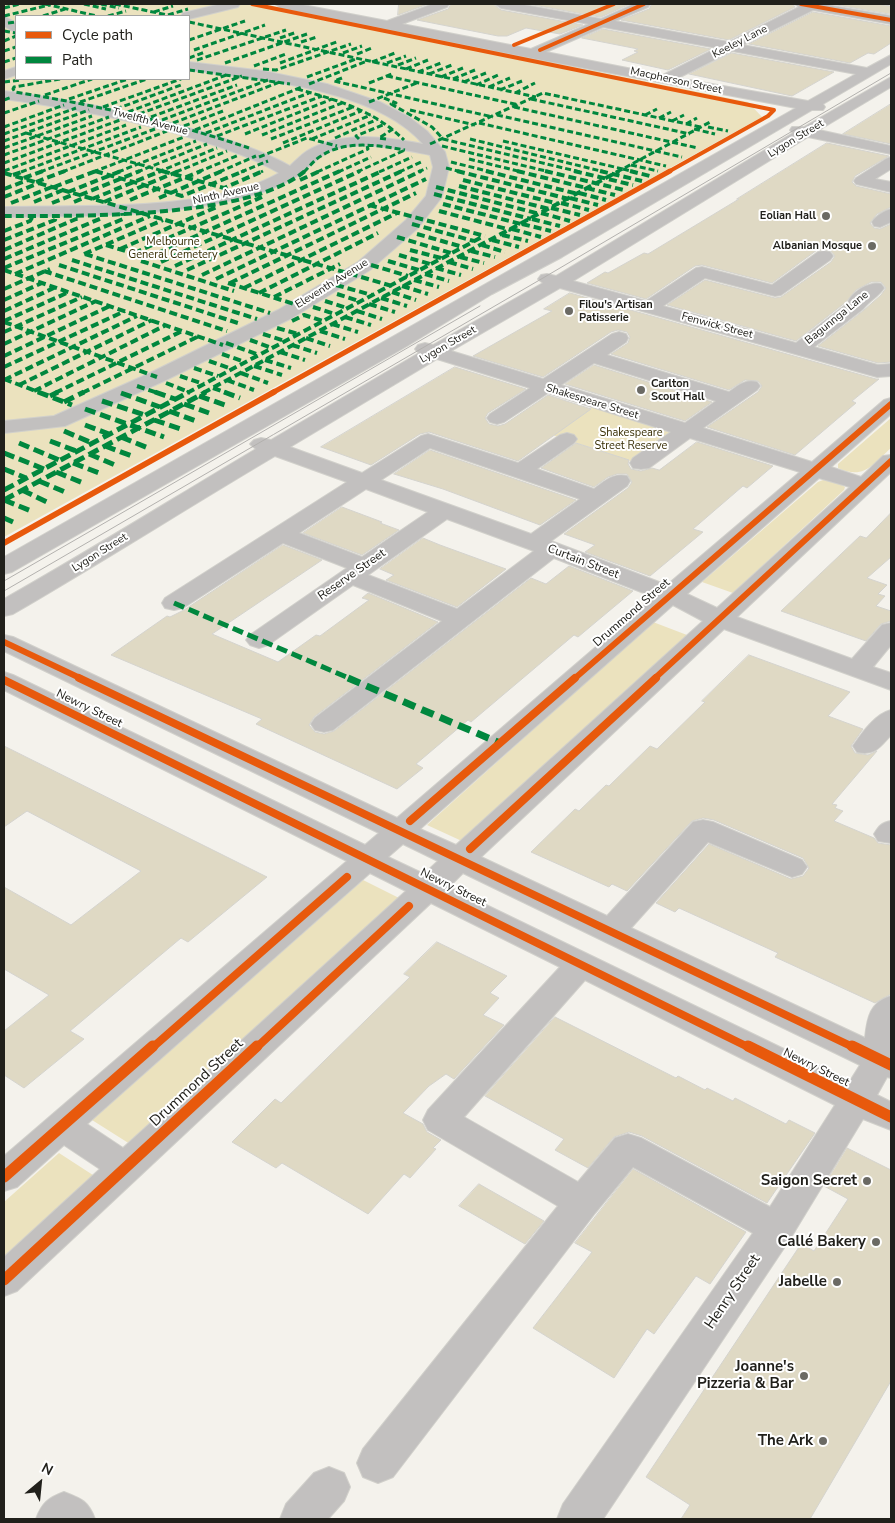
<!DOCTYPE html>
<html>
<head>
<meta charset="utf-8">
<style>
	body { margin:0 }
	#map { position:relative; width:895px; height:1523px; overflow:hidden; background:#f4f2ec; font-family:"Nunito Sans",sans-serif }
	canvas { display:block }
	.frame { position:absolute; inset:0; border:5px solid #21201b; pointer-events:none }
	.legend { position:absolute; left:15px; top:15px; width:175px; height:65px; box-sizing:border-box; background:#fff; border:1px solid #a6a6a4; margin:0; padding:6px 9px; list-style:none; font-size:15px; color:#21201b }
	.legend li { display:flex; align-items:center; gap:10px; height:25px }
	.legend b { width:25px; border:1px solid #a6a6a4 }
	.north { position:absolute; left:15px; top:1458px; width:50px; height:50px; -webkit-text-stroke:4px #fff; paint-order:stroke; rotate:28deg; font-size:14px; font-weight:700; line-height:20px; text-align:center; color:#21201b }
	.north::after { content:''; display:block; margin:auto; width:18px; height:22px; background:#21201b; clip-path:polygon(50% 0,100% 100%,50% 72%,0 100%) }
</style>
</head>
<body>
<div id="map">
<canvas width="895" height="1523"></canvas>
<div class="frame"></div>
<ul class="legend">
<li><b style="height:6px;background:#e8590c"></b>Cycle path</li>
<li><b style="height:6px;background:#00873e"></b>Path</li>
</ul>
<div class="north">N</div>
</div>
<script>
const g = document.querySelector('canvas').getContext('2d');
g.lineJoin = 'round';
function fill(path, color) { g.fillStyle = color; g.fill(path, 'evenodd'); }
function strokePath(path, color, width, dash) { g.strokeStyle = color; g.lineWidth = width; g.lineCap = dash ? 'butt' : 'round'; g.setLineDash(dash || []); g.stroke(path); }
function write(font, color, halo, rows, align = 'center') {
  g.font = font + ' "Nunito Sans",sans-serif'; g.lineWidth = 4; g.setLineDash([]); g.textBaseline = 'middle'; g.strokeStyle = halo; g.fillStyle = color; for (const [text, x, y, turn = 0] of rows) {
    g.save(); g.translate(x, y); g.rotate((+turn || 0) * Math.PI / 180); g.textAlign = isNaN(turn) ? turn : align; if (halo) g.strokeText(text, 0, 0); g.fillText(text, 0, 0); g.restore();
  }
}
fill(new Path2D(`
	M4 4H264L748 102 762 117 4 537ZM16 16H189V79H16Z
	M594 406 686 435 646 466 552 435Z
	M891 418V448C872 465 864 480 838 468V464Z
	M823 480 836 482 845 487 844 490 733 593 702 582 818 482Z
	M653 622 687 635 464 842 427 825Z
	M363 880 399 898 130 1144 92 1120Z
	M59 1153 96 1177 4 1260V1202Z`), '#ebe2be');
const building = new Path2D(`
	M399 4H428L398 15Z
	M451 4H493L501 10 583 25 560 34 526 28 507 36H498L417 20 448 9Z
	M528 4H630L601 17Z
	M652 4H793L795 7 729 40 621 20 649 9Z
	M831 4H878L891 6V14Z
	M813 12 891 26V43L874 54 868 53 850 63 749 44Z
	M603 29 711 49 668 70 622 60 638 52 634 51 638 49 582 38Z
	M732 53 834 72 792 96 689 74Z
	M891 104V144L843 134Z
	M827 143 889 156 855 176 852 182 856 186 891 194V207L877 214 870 223 874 228 880 229 891 224V362L878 363 818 346 864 310 881 295 886 288 881 282H871L856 290 846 302 796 341 667 305 705 280 775 298 781 297 831 262 835 256 830 250H817L772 283 702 265 695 266 646 299 587 283 605 272 608 273 644 253 648 254 739 199H737Z
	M570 293 876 379H879L852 401 856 403 795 455 707 427 758 392 762 386 758 381 745 380 729 390 611 354 628 343 630 337 627 332 618 330 611 332 543 377 473 356 552 311 544 309Z
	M594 365 712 402 685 421 565 384Z
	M455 367 526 389 488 413 485 418 489 424 498 426 505 424 548 395 591 409 518 461 429 432 420 434 371 465 321 447Z
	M697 442 773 466 747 488 743 486 693 529 703 532 650 576 585 552 595 545 564 534 628 488 632 482 627 474H617L608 477 594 487 541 468 576 443 629 460 628 464 631 469 641 471 652 468 659 470Z
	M430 450 576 500 540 525 443 489 394 474Z
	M342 507 382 522 380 523 399 530 362 555 303 533Z
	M891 513V557L867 578 887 585 878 594 885 596 876 606 891 611V621L881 624 866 641 781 611 860 536 866 538Z
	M423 538 440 545 506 569 457 607 386 580 394 575 380 569Z
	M283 545 322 560 212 634 278 662 316 635 320 636 369 600 362 598 368 593 438 622 314 717 309 725 315 732 324 734 334 731 531 578 546 584 569 566 633 591 578 637 574 635 471 722 468 720 416 764 423 768 397 789 256 724 262 719 111 655 167 616 170 617 184 610Z
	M749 655 850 692 828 716 863 729 851 746 855 753 868 755 877 751 832 804 837 805 835 808 843 811 834 821 874 838 878 843 891 845V994L875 1003 775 957 778 953 679 908 675 912 656 903 709 844 791 879 803 876 809 868 803 858 714 820 703 818 692 821 627 891 612 884 609 887 531 852 575 809 579 811 606 785 609 786 650 746 657 749 705 702 702 701Z
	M4 746 267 877 188 942 181 938 70 1031 84 1039 24 1088 4 1075V1031L49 995 4 969V887L71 925 141 871 27 811 4 827Z
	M437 942 507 976 490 993 499 998 483 1015 504 1025 454 1079 446 1074 429 1086 403 1113 423 1124 427 1132 441 1140 433 1148 436 1149 410 1178 404 1174 368 1214 282 1163 276 1168 232 1142 275 1099 281 1103 410 977 404 974Z
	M555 1017 676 1078 678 1076 705 1090 707 1088 733 1101 735 1098 786 1124 789 1120 815 1133 767 1203 642 1136 629 1132 614 1137 588 1168 555 1150 564 1139 485 1096Z
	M847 1148 891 1170V1381L810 1519H681L690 1505 646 1477 801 1244 814 1251 848 1199 824 1186Z
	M633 1169 746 1232 710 1284 696 1276 654 1334 647 1329 614 1378 533 1328 592 1252 575 1243Z
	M479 1184 544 1221 525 1244 459 1206Z`);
fill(building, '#dfd9c4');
strokePath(building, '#d4d3ce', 1);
const minor = new Path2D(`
	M221 4H240L238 7 189 19V16H181L183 13Z
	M275 4H298L387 21 433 4H449L447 7 402 24 531 49 589 24 501 8 495 4H519L601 19 634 4H650L648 7 615 21 729 42 799 7 795 4H821L891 16V24L813 10 743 45 867 68 891 55V64L823 104 825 107 823 110H812L562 257 492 294 407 346 12 572 4 574V557L796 108 531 58 281 8ZM603 27 717 48 663 75 546 52ZM732 51 856 74 808 101 678 78Z
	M4 16 16 23V33L4 26Z
	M189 62 264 71 327 84 380 102 409 117 427 131 445 152 449 167 442 197 418 228 370 270 292 318 164 381 65 426 4 433V421L54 416 150 373 278 310 358 262 406 220 426 196 433 167 430 155C400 149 362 140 332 150 317 156 309 168 296 177 275 190 251 196 228 201 155 217 78 216 4 217V207C81 205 212 212 279 173 254 158 226 149 198 140 135 120 70 108 4 99V91C73 100 142 113 209 134 236 142 265 152 290 166 295 161 301 155 307 151 341 130 386 137 423 144 377 89 256 79 189 70Z
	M16 67V75L4 79V71Z
	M891 77V87L819 130 891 146V154L808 137 573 281 646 301 696 268 702 267 772 285 818 252 824 251 830 252 833 256 830 260 781 295 775 296 705 278 663 306 796 343 848 303C851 292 870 281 881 284L884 288C878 297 870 300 863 309L814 347 878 365 891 364V376L877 377 870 375 560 288 451 351 543 379 612 334 619 332 626 334 628 338 626 342 607 355 729 392C739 385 745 379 757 382L760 386 757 390 703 428 812 462 884 400 891 398V414L831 467 861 477 883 456 891 455V472L737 617 852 659 882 625 891 623V645L873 667 891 673V690L724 629 481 857 607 916 693 822 703 820 713 822 802 860 807 867 802 874 792 877 708 842 631 928 865 1038C867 1018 870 1002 891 996V1078L887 1077 877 1095 891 1102V1130L863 1119 790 1239 603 1519H557L563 1504 753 1233 633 1167 595 1213 393 1477 378 1483 363 1477 357 1463 363 1449 558 1206 428 1130 423 1120 428 1110 560 967 431 903 17 1291 4 1296V1257L100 1169 64 1145 17 1187 4 1191V1156L347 861 4 690V672L13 675 365 845 379 833 4 651V635L13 637 397 818 654 597 554 558 333 730 324 732 315 730 311 724 315 718 442 621 353 585 268 645 259 648 250 645 246 640 250 635 347 568 283 543 183 608 174 610 165 608 162 603 165 598 347 482 275 456C187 508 101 563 13 614L4 616V599C89 551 172 499 256 449L250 444 254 440 261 438 271 440 419 353 415 349 418 345 425 343 433 345 543 283 538 279 541 275 547 274 556 276 793 133 790 130 792 127H804ZM437 359 530 388 490 414 487 418 490 422 497 424 504 422 548 393 671 432 633 458 630 463 633 468 641 469 649 468 690 438 800 472 667 585 551 541 627 486 630 481 627 476C613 473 605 481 594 489L537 469 574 443 577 439 574 435 567 433 560 435 518 463 428 434 421 436 362 473 290 447ZM594 363 716 401 685 423 561 385ZM430 448 580 499 531 534 381 480ZM819 478 850 487 717 608 687 594ZM366 489 428 512 362 557 299 533ZM447 519 534 551 457 609 368 575ZM673 605 703 621 456 845 420 829ZM403 844 438 861 424 874 388 857ZM370 873 406 891 123 1148 87 1124ZM463 873 860 1065 850 1081 449 887ZM585 980 835 1105 770 1207 641 1138 628 1134 615 1138 578 1182 464 1117Z
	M891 157V169L875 179 891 182V192L856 184 854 181 856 178 886 159Z
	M891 209V222L880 227 874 226 872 222C876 216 884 211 891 209Z
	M891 710V735C880 747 875 756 857 752L853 746C862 733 875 714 891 710Z
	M891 821V843L878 841 874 834C879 826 881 823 891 821Z
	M329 1467 344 1473 350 1487 344 1501 328 1519H280L286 1504 314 1473Z
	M64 1492C82 1499 88 1501 95 1519H36C42 1503 48 1498 64 1492Z`);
strokePath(minor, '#d1d0cb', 2);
fill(minor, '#c2c0bf');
strokePath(new Path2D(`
	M4 581 480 306
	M4 591 543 278 891 73`), '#b3b1ae', 1);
strokePath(new Path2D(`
	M45 4 97 16
	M84 4 106 9
	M101 4 119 8
	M115 4 172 16
	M4 8 20 4
	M154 12 173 6
	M168 15 188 9
	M4 16 49 5
	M43 16 65 9
	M108 16 126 11
	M189 22 536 97
	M8 23 16 22
	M4 31 16 33
	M280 38 297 32
	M189 40 245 21
	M4 41 16 36
	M301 42 317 37
	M194 50 265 25
	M4 51 16 47
	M343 53 362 46
	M357 54 372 48
	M189 58 205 52
	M197 60 286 30
	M4 62 16 58
	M372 62 395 53
	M225 63 307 34
	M280 63 339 41
	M387 63 406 56
	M398 65 416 58
	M254 66 286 54
	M263 69 276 70 351 44
	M406 69 428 60
	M189 70 290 84
	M418 72 441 63
	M429 74 452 65
	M387 76 519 105
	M307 77 356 59
	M441 77 463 68
	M342 78 334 81 493 117
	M60 79 14 87 13 89 15 92C95 105 172 122 249 148
	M453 79 475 70
	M4 82 21 80
	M464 82 486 73
	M369 83 392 74
	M309 84 367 61
	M476 85 498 75
	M489 87 510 78
	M297 89C337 100 374 110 404 140
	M500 90 522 81
	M515 93 535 83
	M45 95 92 79
	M384 98 396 103 391 104 432 127 443 139 580 172
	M69 99 128 79
	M531 99 690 134
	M4 100 12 97
	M80 102 147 79
	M369 102 419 82
	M103 107 181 79
	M514 107 698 148
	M116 109 181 85
	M410 110 475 125
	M128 112 229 74
	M4 113 39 101
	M139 114 242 76
	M497 115 682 157
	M645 115 657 109
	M151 117 237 85
	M659 118 671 112
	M162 120 268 80
	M672 121 684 115
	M173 123 280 82
	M479 123 666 166
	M686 124 697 118
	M184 126 223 111
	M4 127 64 105
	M708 127 728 131
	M694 129 715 134
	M195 130 302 87
	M26 133 167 172
	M206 133 309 93
	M4 134 76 108
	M245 134 332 99
	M262 135 342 103
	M217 136 322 96
	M335 138 378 119
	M271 139 353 107
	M312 139 371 115
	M359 139 356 136 385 124
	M386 139 379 138 393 129
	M470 139 605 172
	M4 141 89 110
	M503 141 623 169
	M283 143 361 111
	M430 144 543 93 701 127
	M442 146 550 172
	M4 148 92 116
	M4 155 109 117
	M259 157 307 138 337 146
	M469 159 522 172
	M451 162 491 172
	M4 163 120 120
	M631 165 658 171
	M446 168 462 172
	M623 169 635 172
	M4 171 126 125
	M95 171 99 172
	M21 172 141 127
	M40 172 155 129
	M62 172 167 131
	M93 172 184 137
	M118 172 196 141
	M137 172 207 144
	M158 172 217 148
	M176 172 227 151
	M198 172 239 155
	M219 172 256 156
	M241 172 268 161
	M261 172 263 171
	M304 172C309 167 314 160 321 156 345 140 378 145 405 150
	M317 172 368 149 367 146
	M338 172 371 157
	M357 172 405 150
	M379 172 412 157
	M399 172 421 162
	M418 172 427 168
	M617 172 712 121`), '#00873e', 3, [6, 3]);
strokePath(new Path2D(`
	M95 171 182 196 244 171
	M162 171 224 188 263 171
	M457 171 569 199
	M486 171 578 194
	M517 171 615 195
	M545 171 624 190
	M574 171 633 185
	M600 171 642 181
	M630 171 650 176
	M4 173 392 286
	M13 175 24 171
	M24 178 43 171
	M300 180 320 171
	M463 180 559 204
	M36 182 65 171
	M459 186 549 209
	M54 187 96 171
	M436 187 540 214
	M4 189 28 180
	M68 192 121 171
	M579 193 606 200
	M434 194 531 219
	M80 195 140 171
	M4 197 39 183
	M159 198 222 171
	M570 198 598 205
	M92 199 161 171
	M130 200 201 171
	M34 202 63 190
	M74 202 86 197
	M104 202 179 171
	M11 203 52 187
	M52 203 75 194
	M561 203 589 210
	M443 204 521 224
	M369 205 485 236
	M551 208 580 215
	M439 211 511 230
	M541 213 570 221
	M4 216C78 216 248 219 305 171
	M532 219 560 226
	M412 224 474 241
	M522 224 551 231
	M512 229 541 237
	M4 231 30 221 33 216
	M417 234 463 247
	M502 235 528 241
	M397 237 451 253
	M4 240 55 220 56 216
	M492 240 519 247
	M106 245 151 259
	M482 245 505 252
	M120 249 219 206
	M4 250 76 219H80
	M410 250 441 258
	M471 251 495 257
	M134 253 262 197
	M84 254 163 220
	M85 254 270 313
	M399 255 430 264
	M460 257 484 263
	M147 258 340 171
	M4 259 102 218
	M72 260 257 319
	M141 261 234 291
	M388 261 419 270
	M161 262 360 171
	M449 262 473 269
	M59 265 241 324
	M371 265 408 276
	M175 266 382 171
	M4 268 123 219 122 213
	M436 268 461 275
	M4 270 223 345
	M187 270 402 171
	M44 271 227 331
	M15 274 150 216
	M425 274 449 281
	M202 275 421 171
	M216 279 426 179
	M414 280 439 287
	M228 283 294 304
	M230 283 416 193
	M336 285 372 295
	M402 286 428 294
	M244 288 397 213
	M4 289 50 269
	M392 292 416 300
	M259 293 378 233
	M337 294 359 301
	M274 297 340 264
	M381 298 407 306
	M4 300 42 283
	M325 301 347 308
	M369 304 395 312
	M313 307 335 314
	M4 311 56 287
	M357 311 382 319
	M345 317 371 325
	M4 321 69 292
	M292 321 304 315 323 321
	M4 322 157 377
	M332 324 358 332
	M277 328 298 334
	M320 331 345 339
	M4 332 82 297
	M263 334 285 341
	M306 338 330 346
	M250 340 272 348
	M226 343 259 355
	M4 344 96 301
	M292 345 317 353
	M280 352 305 360
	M222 354 245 362
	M4 356 110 306
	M265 360 291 368
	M209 361 232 369
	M254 366 282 375
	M4 367 125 311
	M194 368 218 376
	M241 373 268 383
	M180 376 204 384
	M4 379 41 393
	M4 380 137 316
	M227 380 254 390
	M166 383 189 392
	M19 385 152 320
	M137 386 158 393
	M213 388 227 393
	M34 391 166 325
	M55 393 182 331
	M82 393 199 336
	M187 393 484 236
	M203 393 619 171`), '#00873e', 4, [8, 4]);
strokePath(new Path2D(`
	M38 392 72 405
	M155 392 175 399
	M224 392 240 398
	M121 393 160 407
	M50 396 58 392
	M199 396 225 405
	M102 401 145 415
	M64 402 84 392
	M184 404 209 413
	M85 409 164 437
	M169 411 196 421
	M154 420 181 429
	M85 425 109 434
	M64 431 92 443
	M121 437 148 448
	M50 441 76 451
	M19 443 59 460
	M105 446 132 456
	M4 453 44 469
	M89 454 115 465
	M73 463 99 473
	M4 469 26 478
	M56 472 83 483
	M39 481 65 492
	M4 490 189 392
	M22 490 47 502
	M4 500 206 392
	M4 500 31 511
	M4 518 13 522
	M174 603 351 679`), '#00873e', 5, [11, 5]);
strokePath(new Path2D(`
	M348 678 500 743`), '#00873e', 7, [13, 7]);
strokePath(new Path2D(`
	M252 4 774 110 768 116 668 172
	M801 4 891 20
	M514 45 614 4
	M540 50 644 4`), '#e8590c', 4);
strokePath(new Path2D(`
	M272 393 670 171`), '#e8590c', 5);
strokePath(new Path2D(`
	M4 543 274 392
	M4 642 82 679
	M574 679 891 404
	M654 679 891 461`), '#e8590c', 6);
strokePath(new Path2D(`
	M79 678 855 1048
	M4 680 750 1048
	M410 821 575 678
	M470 849 656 678
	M152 1048 347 877
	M256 1048 409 906`), '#e8590c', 8);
strokePath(new Path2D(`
	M748 1046 891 1117
	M852 1046 891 1065
	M4 1177 153 1046
	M4 1280 257 1046`), '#e8590c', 11);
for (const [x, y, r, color] of [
	[826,216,5,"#6b6a64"],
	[872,246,5,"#6b6a64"],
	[569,311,5,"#6b6a64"],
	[641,390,5,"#6b6a64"],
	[867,1181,5,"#6b6a64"],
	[876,1242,5,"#6b6a64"],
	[837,1282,5,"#6b6a64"],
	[804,1376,5,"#6b6a64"],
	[823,1441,5,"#6b6a64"]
]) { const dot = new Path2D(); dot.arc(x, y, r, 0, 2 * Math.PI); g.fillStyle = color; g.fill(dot); strokePath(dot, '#fff', 2); }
write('11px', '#21201b', '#fff', [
	["Keeley Lane",740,42,-27],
	["Macpherson Street",676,81,12],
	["Twelfth Avenue",150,122,15],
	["Lygon Street",796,139,-31],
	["Ninth Avenue",226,194,-13],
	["Eleventh Avenue",332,284,-32],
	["Bagunnga Lane",837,318,-39],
	["Fenwick Street",717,326,15],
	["Lygon Street",448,345,-30],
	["Shakespeare Street",592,402,17],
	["Lygon Street",100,553,-32]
]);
write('bold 11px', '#21201b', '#fff', [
	["Eolian Hall",816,216],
	["Albanian Mosque",862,246],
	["Filou's Artisan",579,305,"left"],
	["Patisserie",579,318,"left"],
	["Carlton",651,384,"left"],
	["Scout Hall",651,397,"left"]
], 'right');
write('11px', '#382e04', '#fff', [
	["Melbourne",173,242],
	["General Cemetery",173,255],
	["Shakespeare",631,433],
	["Street Reserve",631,446]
]);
write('12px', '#21201b', '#fff', [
	["Curtain Street",583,562,21],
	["Reserve Street",352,575,-35],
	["Drummond Street",632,613,-41],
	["Newry Street",89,709,26],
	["Newry Street",453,888,26],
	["Newry Street",816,1068,26]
]);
write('15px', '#21201b', '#fff', [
	["Drummond Street",197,1083,-43],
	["Henry Street",733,1292,-56]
]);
write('bold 15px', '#21201b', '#fff', [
	["Saigon Secret",857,1181],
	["Callé Bakery",866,1242],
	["Jabelle",827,1282],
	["Joanne's",794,1367],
	["Pizzeria & Bar",794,1384],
	["The Ark",813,1441]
], 'right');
</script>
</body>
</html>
